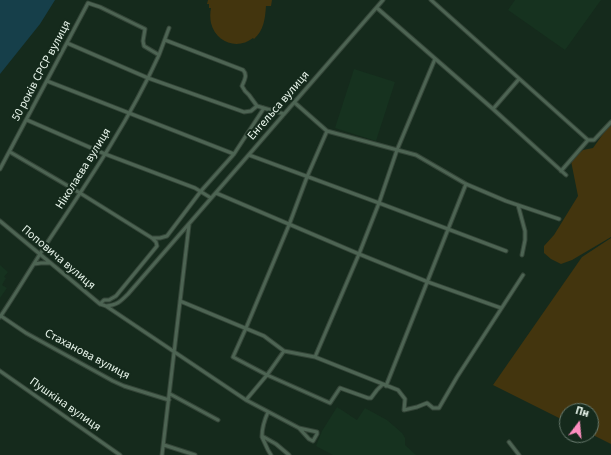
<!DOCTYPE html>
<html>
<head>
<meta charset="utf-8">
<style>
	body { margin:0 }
	#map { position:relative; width:611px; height:455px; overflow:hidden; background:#152a1c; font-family:"Source Sans 3",sans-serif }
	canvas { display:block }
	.north { position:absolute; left:559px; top:403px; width:40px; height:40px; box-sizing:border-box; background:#152a1c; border:1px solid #697b6f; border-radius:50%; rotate:16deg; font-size:11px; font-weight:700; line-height:16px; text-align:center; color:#e8f5eb }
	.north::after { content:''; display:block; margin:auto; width:14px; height:18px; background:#fd8ebf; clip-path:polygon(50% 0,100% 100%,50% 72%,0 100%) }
</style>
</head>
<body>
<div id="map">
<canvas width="611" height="455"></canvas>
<div class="north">Пн</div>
</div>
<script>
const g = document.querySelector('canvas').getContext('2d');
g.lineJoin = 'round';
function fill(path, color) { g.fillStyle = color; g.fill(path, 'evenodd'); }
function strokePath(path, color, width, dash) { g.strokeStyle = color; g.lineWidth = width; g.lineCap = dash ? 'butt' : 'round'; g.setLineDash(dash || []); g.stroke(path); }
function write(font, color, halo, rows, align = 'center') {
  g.font = font + ' "Source Sans 3",sans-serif'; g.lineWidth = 4; g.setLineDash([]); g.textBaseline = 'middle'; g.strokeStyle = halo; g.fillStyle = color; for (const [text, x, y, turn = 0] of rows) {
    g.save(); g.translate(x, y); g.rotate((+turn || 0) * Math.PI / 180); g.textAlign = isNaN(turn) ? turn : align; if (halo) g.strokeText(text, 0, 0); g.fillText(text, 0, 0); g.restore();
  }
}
fill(new Path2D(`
	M515 0H601L565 50 508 10Z
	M354 69 395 82 376 141 335 128Z
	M0 265 8 272 4 277 6 278 2 285 7 288 0 298Z
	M337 407 357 420 365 408 387 420 402 433 405 438V445L416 455H333L316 446 322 431Z`), '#16321f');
fill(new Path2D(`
	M208 0H272L271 6H266C265 19 264 30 254 39L253 38C238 50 216 43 211 23 210 18 210 13 211 8H209V4H207Z
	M611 126V237L572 260 561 264 551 259 544 253V246L554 235 578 196 571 161 583 150 593 148 608 127Z
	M611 238V444L591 434V411H567V422L493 385 582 257Z`), '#43350e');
fill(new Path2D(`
	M0 0H55L40 24 0 74Z`), '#163f4a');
const minor = new Path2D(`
	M431 0 588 140H594L611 122
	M377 8 493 109 566 175
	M165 40 243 70C248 75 244 81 242 86L245 91 249 95 257 106 284 114
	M67 43 148 78 244 112 251 111 257 106
	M159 55 169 28
	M47 81 234 154
	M294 102 327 131 416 155 466 184 506 201 559 219
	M493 109 519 79
	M27 120 105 154 195 188 211 198
	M327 131 307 177 289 225 246 328 233 357 267 375 330 403 340 388 368 398H371L377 390 382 385
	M10 152 80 193 152 238 156 242 157 246 116 296 109 300H104L100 304
	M249 155 379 203 506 251
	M0 169 88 3 100 7 145 29 143 41 144 46 159 55C129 121 89 180 49 240 32 266 17 292 0 317
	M561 171 588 140
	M216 193 359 254 428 282 501 308
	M518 205 525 231V240L522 255
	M0 221 100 304 106 306 246 400 299 428 309 439 313 441 317 434V432L299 428
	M152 238H160L167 236 201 191 234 154 264 108
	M34 264 41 263H50
	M180 301 264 336 284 351
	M106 306C117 305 120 302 128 294L383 0
	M1 316 26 333 113 381 124 386 169 400
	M315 357 359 254 379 203 397 150 435 59
	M0 371 120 455
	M386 386 466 184
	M170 394 218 420
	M246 400 267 375 284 351 315 357 398 390 405 399 404 410 417 407 427 403 433 408H439L457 377 523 275
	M268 412C264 421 262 427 262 436L276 444 289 455
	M262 437 268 450 271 455
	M509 442 519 455
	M164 445 195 455
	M162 455 189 225`);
strokePath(minor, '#344538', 5);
strokePath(minor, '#4d6453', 3);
write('12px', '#e8f5eb', '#152a1c', [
	["50 років СРСР вулиця",42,71,-62],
	["Енгельса вулиця",279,106,-49],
	["Ніколаєва вулиця",84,169,-58],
	["Поповича вулиця",58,258,40],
	["Стаханова вулиця",87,355,28],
	["Пушкіна вулиця",65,405,35]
]);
</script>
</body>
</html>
